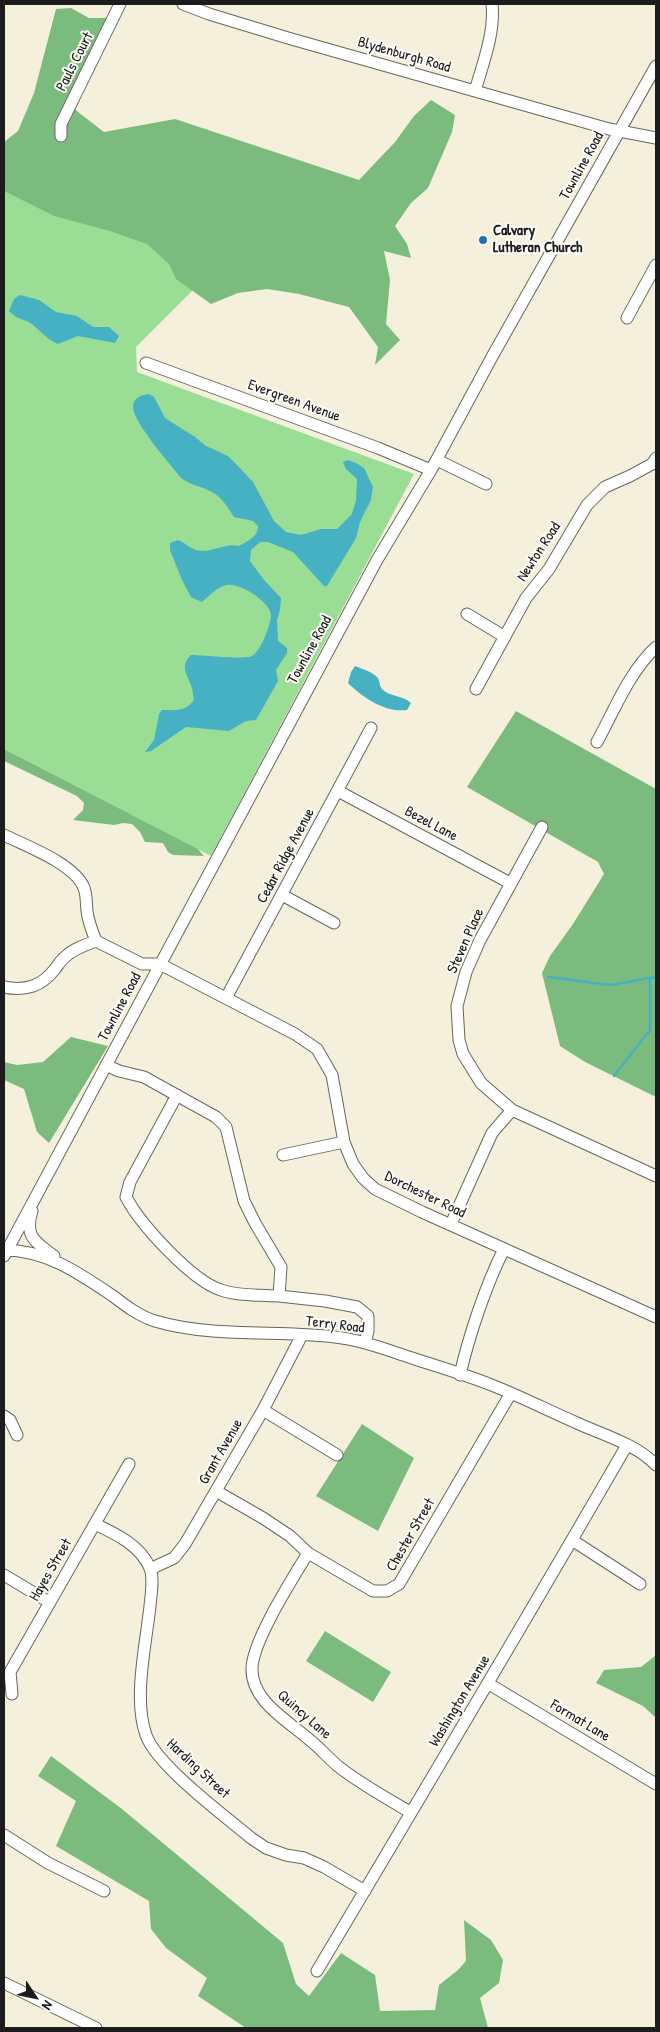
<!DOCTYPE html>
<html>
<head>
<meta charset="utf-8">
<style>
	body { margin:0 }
	#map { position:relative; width:660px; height:2032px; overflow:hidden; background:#f4f0dc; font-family:"Patrick Hand",sans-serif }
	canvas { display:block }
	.frame { position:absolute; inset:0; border:5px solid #1c1c1c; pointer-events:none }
	.north { position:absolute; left:10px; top:1972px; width:50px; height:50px; -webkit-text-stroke:4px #fdfcf7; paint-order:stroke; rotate:124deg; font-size:14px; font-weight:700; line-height:20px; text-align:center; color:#1c1c1c }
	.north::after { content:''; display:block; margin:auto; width:18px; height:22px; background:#1c1c1c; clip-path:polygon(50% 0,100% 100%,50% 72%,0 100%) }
</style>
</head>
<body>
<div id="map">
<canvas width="660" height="2032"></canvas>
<div class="frame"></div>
<div class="north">N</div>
</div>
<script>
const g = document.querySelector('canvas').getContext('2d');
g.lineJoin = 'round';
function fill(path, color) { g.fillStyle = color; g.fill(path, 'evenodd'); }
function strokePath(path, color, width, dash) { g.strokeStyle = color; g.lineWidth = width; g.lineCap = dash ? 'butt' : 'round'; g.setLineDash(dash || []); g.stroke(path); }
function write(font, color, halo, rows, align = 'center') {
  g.font = font + ' "Patrick Hand",sans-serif'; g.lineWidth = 4; g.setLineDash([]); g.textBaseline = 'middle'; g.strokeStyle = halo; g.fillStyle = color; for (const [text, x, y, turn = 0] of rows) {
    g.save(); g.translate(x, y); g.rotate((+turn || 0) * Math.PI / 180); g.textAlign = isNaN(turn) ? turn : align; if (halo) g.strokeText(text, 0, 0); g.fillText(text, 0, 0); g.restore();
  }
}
fill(new Path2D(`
	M4 179 195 259 192 291 136 347 137 372 414 474 211 856 4 749Z`), '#9add95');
fill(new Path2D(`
	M71 8 89 18H111L68 101 78 112 104 132 175 119 359 180 395 142 414 116 431 100 455 115 452 132 428 188 411 203 395 226 407 244 411 258 384 251 390 280 386 324 400 340 375 365 378 347 349 307 299 294 267 289 238 293 211 304 176 279 169 264 147 244 110 231 54 216 4 191V142L18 131 34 93 56 9Z
	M516 711 656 789V1097L585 1062 560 1046 542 973 550 956 573 924 604 874 598 862 467 787Z
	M4 749 198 849 204 856 173 855 168 852 163 843 145 842 140 832 132 824 123 823 114 825 73 820 83 810 84 803 77 796 4 761Z
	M71 1037 108 1046 49 1143 37 1132 24 1089 4 1080V1062L17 1065 43 1062Z
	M362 1424 414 1458 378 1531 316 1496Z
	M325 1631 391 1672 373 1702 306 1661Z
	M656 1655V1718L643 1706 596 1683 604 1670 641 1667Z
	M51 1756 122 1809 283 1943 296 1984 309 1996 341 1953 375 1975 380 2011 435 2010 439 1985 458 1970 466 1961 464 1920 491 1940 503 1960 499 1983 480 1998 488 2028H246L198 1996 207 1978 166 1948 151 1929 149 1901 56 1846 76 1801 38 1776Z`), '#7bbc7e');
fill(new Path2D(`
	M20 295 39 300 56 312 77 316 93 327H109L119 336 115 343 78 336 58 344C45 339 38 327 27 321 18 318 16 318 9 311L14 299Z
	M149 394 154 397 165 418 195 437 206 446 228 456 238 466 253 482 274 521 286 532 301 535 321 529H337L352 514 356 500 357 479 346 469 343 462 348 460 356 463 364 468 373 487 371 500 360 522 356 538 327 586H324L293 552 268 542H260L251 550 250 561 264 580 281 598 280 610 277 620 278 641 287 648V653L276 670 278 681 256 720 246 721 229 731 186 727 151 751 145 752 154 740 159 714 162 710C176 710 185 712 194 700 193 697 193 692 192 688 188 676 179 666 191 655 203 655 245 660 252 656 261 651 270 626 271 616 271 602 240 583 227 585 218 586 209 596 202 602L191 597 182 580 170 550V543L178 540C184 542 191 549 196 550 211 554 225 542 239 546 248 541 258 537 258 526L253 521 234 517C228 507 221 496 210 491 200 486 190 485 181 478 170 464 133 422 133 407 133 397 142 395 149 394Z
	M355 666C362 669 371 671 377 677 380 680 379 686 382 689 389 697 403 695 411 703L407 710C385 713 362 697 348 683L351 672Z`), '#45b1c3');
strokePath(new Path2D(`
	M548 977 611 985 656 977
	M614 1076 650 1030V977`), '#45b1c3', 2.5);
const minor = new Path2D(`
	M183 4 209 14 288 38 609 129 656 138
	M475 91C483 63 495 33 492 4
	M61 136V124L120 4
	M627 318 656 265
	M146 363 378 448 431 470
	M437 460 486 484
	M467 614 505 637
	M476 689 526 598 549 569 587 505 605 487 630 476 652 464 656 458
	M597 742C614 711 629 672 656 647
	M338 791 510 883
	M542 827 480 940 466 972 457 1006 459 1040 463 1054 481 1083 512 1110 656 1176
	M4 835C26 846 75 864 84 888 87 896 86 903 87 911 88 921 92 931 96 941L142 964H160L295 1034 317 1049 332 1075 344 1142 353 1164 363 1178 375 1189 422 1212 656 1317
	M282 895 334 923
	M4 987C25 991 41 987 55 969 58 965 61 960 65 957 73 949 85 945 96 941
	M226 998 371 728
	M106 1065 119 1071 144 1077 216 1117 226 1127 244 1201 255 1223 281 1267 279 1296 325 1301 357 1307 368 1316V1331L365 1343
	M177 1095 130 1182 126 1197C140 1224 192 1281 221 1290 237 1296 262 1295 279 1296
	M283 1155 344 1142
	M32 1211C24 1236 35 1242 54 1256
	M451 1224 492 1133 512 1110
	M4 1250C46 1250 79 1273 113 1296 126 1306 139 1316 155 1321 213 1338 276 1330 335 1337 362 1340 387 1350 412 1358 439 1367 467 1375 494 1386 522 1397 549 1411 577 1423 603 1435 636 1444 656 1465
	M4 1256 377 560 431 470 493 355 656 66
	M460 1375C469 1335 486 1285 504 1249
	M263 1410 337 1455
	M4 1416 10 1420 17 1435
	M216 1491 263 1518 290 1536 308 1553 373 1591H387L399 1584 511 1393
	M95 1524C116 1534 140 1545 150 1568 154 1578 151 1595 150 1606 146 1644 133 1699 146 1735 156 1765 225 1816 251 1838L266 1848 286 1855 304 1858 324 1867 365 1891
	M572 1540 640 1584
	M308 1553C293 1578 251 1643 252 1670 252 1702 290 1722 311 1741 321 1749 329 1759 339 1767 361 1784 386 1798 410 1812
	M150 1569 174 1558 185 1544 263 1410 302 1335
	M4 1575 49 1602
	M489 1684 656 1784
	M12 1694 10 1672 129 1464
	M4 1835 48 1863 104 1891
	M317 1971C421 1796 525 1622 627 1445
	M4 1983 96 2028`);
strokePath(minor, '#68665f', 13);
strokePath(minor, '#fff', 11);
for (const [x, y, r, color] of [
	[483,240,5,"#1f6fb2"]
]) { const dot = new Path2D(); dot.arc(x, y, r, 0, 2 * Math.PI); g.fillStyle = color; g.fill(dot); strokePath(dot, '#fdfcf7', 2); }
write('15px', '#1c1c1c', '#fdfcf7', [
	["Blydenburgh Road",404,55,16],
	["Pauls Court",75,62,-63],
	["Townline Road",582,166,-61],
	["Evergreen Avenue",294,401,20],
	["Newton Road",539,552,-57],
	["Townline Road",310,650,-61],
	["Bezel Lane",431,824,28],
	["Cedar Ridge Avenue",286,856,-62],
	["Steven Place",466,941,-66],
	["Townline Road",120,1007,-62],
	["Dorchester Road",425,1195,26],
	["Terry Road",335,1325,7],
	["Grant Avenue",221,1452,-60],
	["Chester Street",411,1535,-60],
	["Hayes Street",51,1570,-60],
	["Washington Avenue",460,1701,-59],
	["Quincy Lane",304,1715,41],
	["Format Lane",580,1721,31],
	["Harding Street",198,1769,43]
]);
write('bold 15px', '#1c1c1c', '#fdfcf7', [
	["Calvary",493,231],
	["Lutheran Church",493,248]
], 'left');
</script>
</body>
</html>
